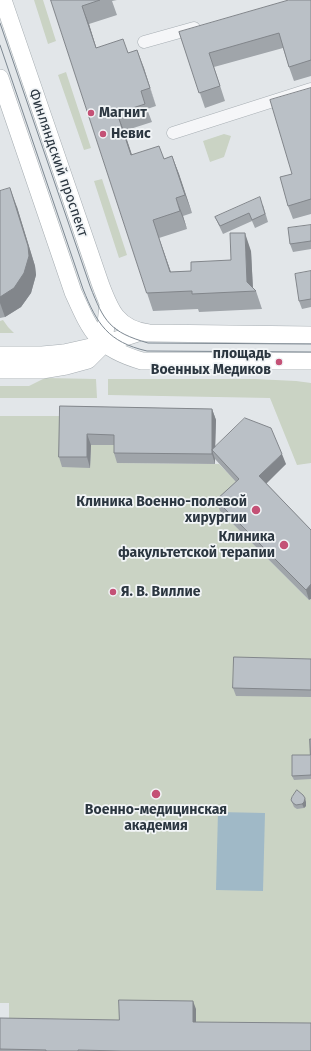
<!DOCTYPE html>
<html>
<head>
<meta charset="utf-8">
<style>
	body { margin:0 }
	canvas { display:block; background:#e2e6e9 }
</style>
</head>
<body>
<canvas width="311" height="1051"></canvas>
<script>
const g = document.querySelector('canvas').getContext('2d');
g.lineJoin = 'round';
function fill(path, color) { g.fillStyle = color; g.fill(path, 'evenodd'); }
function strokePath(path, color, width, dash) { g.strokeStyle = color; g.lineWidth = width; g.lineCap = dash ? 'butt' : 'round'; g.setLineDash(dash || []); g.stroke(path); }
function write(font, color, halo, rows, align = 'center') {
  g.font = font + ' "Fira Sans",sans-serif'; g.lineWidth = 3.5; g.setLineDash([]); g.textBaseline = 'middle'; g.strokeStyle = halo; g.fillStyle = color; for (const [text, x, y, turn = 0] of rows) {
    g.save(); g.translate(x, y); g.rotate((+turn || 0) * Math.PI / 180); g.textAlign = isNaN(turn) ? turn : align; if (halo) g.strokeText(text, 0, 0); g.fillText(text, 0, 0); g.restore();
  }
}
fill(new Path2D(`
	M34 0H43L56 41 48 44Z
	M66 72 91 148 84 150 58 75Z
	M224 134 231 136 224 157 210 162 203 141Z
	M102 179 127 255 119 258 94 181Z
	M3 320 8 327 14 333H0V321Z
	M45 378 96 379 97 398H0V386H29Z
	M108 379H255L296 381 311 383V463L297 465 270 398 108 395Z
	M0 416H64L62 467H90L91 437 117 445V463L219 464 243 489 220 511 309 600 311 599V1031L9 1026V1003H0Z`), '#cad3c4');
fill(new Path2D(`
	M218 812 265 813 263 891 216 890Z`), '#a0b9c7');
const street = new Path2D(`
	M144 42 194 28
	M173 133 311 89`);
const secondary = new Path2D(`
	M3 0 100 283C110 310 117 329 149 333L311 335
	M0 78 73 292C91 332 97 348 142 361H311
	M104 344 108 304
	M0 355H42L64 353 104 344 141 332
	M0 370H42L66 366 88 360 104 344`);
strokePath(street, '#a7aeb3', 13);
strokePath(secondary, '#a7aeb3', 18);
strokePath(street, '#f5f6f8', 12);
strokePath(secondary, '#fff', 17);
strokePath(new Path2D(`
	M0 23 90 286C104 322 110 332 148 343L311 344
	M0 45 83 289C97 324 108 342 147 351L311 352`), '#7d8892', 1);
fill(new Path2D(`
	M51 0H117L112 1 117 15 89 24 96 48 128 53 137 50 156 106 147 109 152 122 124 131 132 155 164 159 172 156 179 174 192 213 183 216 187 229 159 238 171 272 191 271 231 260 251 251 253 288 256 291 262 309 199 312 198 309 153 311 147 293Z
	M311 0V76L294 81 289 67 283 48 214 67 225 101 205 108 179 32Z
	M311 88V214L293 219 288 206 292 174Z
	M0 191 17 207 35 266 36 275 31 293 21 307 5 317 0 318Z
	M263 205 268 222 255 228 252 221 223 234 215 217Z
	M311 225V249L293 252 290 244Z
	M311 271V307L302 309 299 301Z
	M60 406 212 409 216 420 215 446 286 464 266 483 311 530 309 600 220 511 216 500 236 482 215 459V464L117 463 114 453V445H91L90 468 62 467 59 457Z
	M311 659V697L236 696 233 688Z
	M311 739V779L294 780 292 776 310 755Z
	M291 800 306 802V806L304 808 297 809 294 807Z
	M196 1009V1022L311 1051H0V1018L119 1020Z`), '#a0a5aa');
fill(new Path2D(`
	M82 6 89 24 102 66Z
	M137 50 144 68 156 106 150 88Z
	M117 113 124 131 138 173 131 155Z
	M172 156 179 174 192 213 185 195Z
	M10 188 17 207 35 266 36 275 31 293 21 307 5 317 0 303V297Z
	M176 198 183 216 187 229 180 211Z
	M153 220 159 238 177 290 170 272Z
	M245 233 251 251 253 291 247 282Z
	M212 409 216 420 215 453 212 450 215 459V464L212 454Z
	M87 434 91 445 90 468 87 457Z
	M282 454 286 464 263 487 259 476Z
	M311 584V599L309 600 306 590Z
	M305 798 306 802V806L304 808 302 804Z
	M193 1001 196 1009V1030L193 1022Z`), '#82868b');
const building = new Path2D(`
	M51 0H100L82 6 96 48 123 39 128 53 137 50 150 88 141 91 145 104 117 113 131 155 159 146 164 159 172 156 185 195 176 198 180 211 153 220 170 272 191 271V262L231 260 230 233H245L247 282 256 291 192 294V291L147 293Z
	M289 0H311V60L289 67 279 33 209 53 220 86 199 93 179 32Z
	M311 88V199L288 206 280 177 292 174 270 100Z
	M10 188 28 246 29 256 24 273 14 288 0 297V191Z
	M260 197 265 214 252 220 249 213 220 226 215 217Z
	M311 225V241L290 244 288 228Z
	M311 271V299L299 301 295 274Z
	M60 406 212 409V454L114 453V435L87 434V457H59Z
	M245 418 271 428 282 454 259 476 311 530V584L306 590 216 500 239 479 212 450Z
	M234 657 311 659V690L233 688Z
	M310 739H311V775L292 776V755H310Z
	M297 790 303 795 305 798 304 802 302 804 296 805 293 803 291 800 292 797Z
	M119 1000 193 1001V1022L311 1023V1051H121L78 1050V1051H46V1050L0 1049V1018L119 1020Z`);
fill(building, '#bac0c6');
strokePath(building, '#82868b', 1);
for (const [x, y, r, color] of [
	[91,113,4,"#c45176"],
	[103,134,4,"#c45176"],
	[279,362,4,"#c45176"],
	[256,510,5,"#c45176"],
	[284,545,5,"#c45176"],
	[113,592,4,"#c45176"],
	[156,794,5,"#c45176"]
]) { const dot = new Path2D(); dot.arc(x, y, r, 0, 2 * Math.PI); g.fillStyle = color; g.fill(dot); strokePath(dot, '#f2f5f7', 1.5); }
write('bold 14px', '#2b3640', '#f2f5f7', [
	["Магнит",99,113],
	["Невис",111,134],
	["площадь",271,354,"right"],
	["Военных Медиков",271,370,"right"],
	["Клиника Военно-полевой",247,502,"right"],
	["хирургии",247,518,"right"],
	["Клиника",275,537,"right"],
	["факультетской терапии",275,553,"right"],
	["Я. В. Виллие",121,592],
	["Военно-медицинская",156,810,"center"],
	["академия",156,826,"center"]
], 'left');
write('14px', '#2b3640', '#f2f5f7', [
	["Финляндский проспект",58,163,71]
]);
</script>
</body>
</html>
